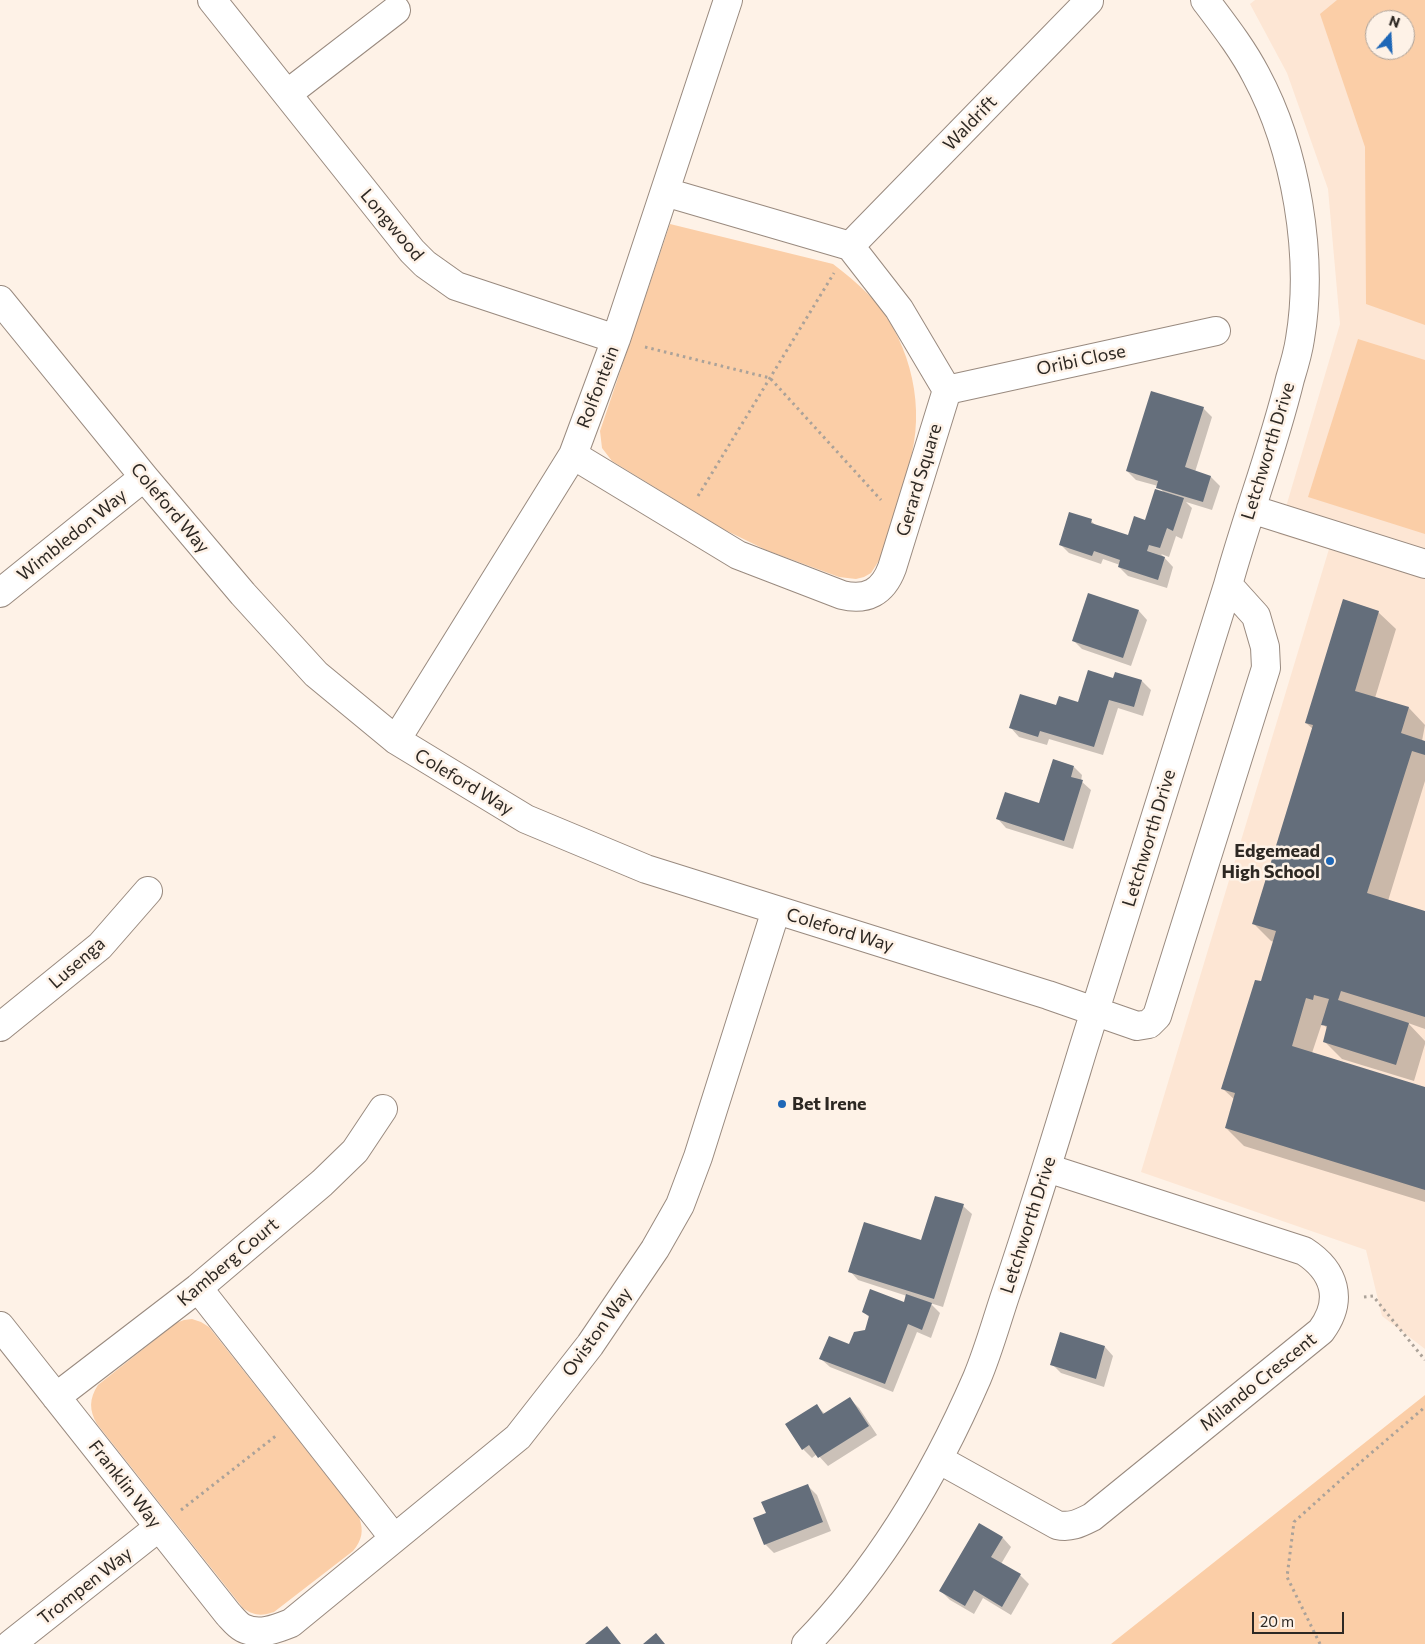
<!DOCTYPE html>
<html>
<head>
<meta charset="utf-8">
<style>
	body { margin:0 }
	#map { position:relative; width:1425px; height:1644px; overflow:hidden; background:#fef2e7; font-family:Commissioner,sans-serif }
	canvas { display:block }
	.north { position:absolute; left:1365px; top:10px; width:50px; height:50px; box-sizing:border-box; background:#fef2e7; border:1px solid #aaa199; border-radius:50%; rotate:19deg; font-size:14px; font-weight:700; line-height:20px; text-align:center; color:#2d2823 }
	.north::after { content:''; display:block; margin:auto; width:18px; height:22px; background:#1e67b7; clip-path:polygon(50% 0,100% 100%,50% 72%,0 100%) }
	.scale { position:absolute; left:1252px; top:1612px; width:92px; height:22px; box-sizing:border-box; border:2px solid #2d2823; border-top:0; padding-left:6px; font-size:15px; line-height:18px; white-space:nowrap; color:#2d2823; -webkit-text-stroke:4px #fef2e7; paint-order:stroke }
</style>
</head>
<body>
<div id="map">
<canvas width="1425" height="1644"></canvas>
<div class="north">N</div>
<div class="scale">20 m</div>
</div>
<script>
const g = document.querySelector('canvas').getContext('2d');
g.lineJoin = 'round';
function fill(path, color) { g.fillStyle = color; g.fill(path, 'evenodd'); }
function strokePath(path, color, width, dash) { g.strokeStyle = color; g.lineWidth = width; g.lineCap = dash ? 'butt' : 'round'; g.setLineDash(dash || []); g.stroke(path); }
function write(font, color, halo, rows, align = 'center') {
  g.font = font + ' Commissioner,sans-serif'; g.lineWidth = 5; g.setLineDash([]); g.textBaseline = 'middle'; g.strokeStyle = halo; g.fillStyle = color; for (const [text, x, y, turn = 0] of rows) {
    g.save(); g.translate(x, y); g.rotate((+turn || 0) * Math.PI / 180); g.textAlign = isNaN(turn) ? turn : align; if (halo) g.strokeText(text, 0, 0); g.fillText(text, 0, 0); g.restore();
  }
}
fill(new Path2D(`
	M1255 0H1425V1349L1382 1316 1366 1250 1141 1172 1329 549 1278 534 1340 324 1328 189 1287 73 1250 4ZM1375 20H1405V50H1375Z`), '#fde6d4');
fill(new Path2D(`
	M1337 0H1425V325L1366 304 1365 147 1320 14ZM1375 20H1405V50H1375Z
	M670 224 833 264C845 273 857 283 868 294 907 334 925 398 912 453 904 488 890 524 880 559L871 573 864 577 856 579 839 577 766 550 723 529 612 461 602 448 600 431Z
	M1358 339 1425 360V534L1308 497Z
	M192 1319 201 1322 209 1327 359 1517C364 1531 362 1540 353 1551L274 1612C262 1616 254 1616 243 1608L97 1424C89 1410 89 1399 98 1385L176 1323 184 1320Z
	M1425 1395V1644H1111Z`), '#fbcea7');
fill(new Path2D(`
	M1203 408 1212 417 1195 472 1211 477 1220 486 1212 510 1186 502 1192 508 1182 539 1176 536 1169 557 1161 554 1173 567 1167 588 1128 576 1119 567 1120 565 1103 559 1101 564 1069 553 1060 544 1091 521 1098 527 1128 537 1146 522 1164 493 1158 486 1136 480 1127 471Z
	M1139 611 1147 620 1131 666 1082 649 1073 640Z
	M1378 612 1396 629 1375 698 1409 708 1425 725 1422 741 1425 742V781L1388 901 1425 913V1029L1408 1023 1425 1041V1044L1414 1081 1342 1059 1324 1041 1328 1029 1322 1023 1312 1053 1425 1088V1202L1244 1146 1226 1128 1235 1100 1223 1089 1262 982 1274 942 1271 941 1253 923 1313 729 1306 723Z
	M1116 673 1142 681 1151 690 1143 716 1118 708 1103 755 1049 739 1047 745 1019 737 1011 728 1057 707 1078 703 1114 680Z
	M1074 767 1082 775 1081 781 1091 790 1073 849 1006 828 998 819 1040 804Z
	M963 1206 972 1214 943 1307 930 1303 940 1313 931 1338 917 1332 893 1392 830 1367 821 1359 849 1346 865 1331 870 1318 863 1311 904 1304 907 1296 858 1280 850 1271 922 1242Z
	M1105 1347 1113 1356 1104 1387 1061 1373 1052 1364Z
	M850 1399 859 1408 877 1435 828 1466 817 1454 812 1458 803 1449 817 1406 825 1414Z
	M808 1486 817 1495 831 1531 774 1553 765 1544 767 1514Z
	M979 1525 1003 1538 1011 1547 1001 1564 1020 1575 1029 1584 1011 1615 983 1598 974 1614 950 1600 941 1591Z`), '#0003');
fill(new Path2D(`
	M1151 391 1204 407 1185 467 1211 476 1203 502 1156 488 1158 481 1126 471Z
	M1155 489 1184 498 1173 531 1167 528 1160 548 1149 545 1147 551 1165 557 1158 580 1118 567 1120 560 1094 551 1092 556 1059 545 1069 512 1092 519 1091 523 1128 535 1134 516 1145 520Z
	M1088 593 1139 610 1123 658 1072 641Z
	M1343 599 1379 611 1355 691 1409 707 1401 733 1425 741V755L1412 751 1367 893 1425 911V1017L1341 991 1338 1000 1409 1023 1396 1065 1323 1042 1327 1026 1321 1025 1329 999 1314 995 1313 1000 1306 998 1292 1046 1425 1087V1190L1225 1128 1235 1093 1221 1089 1255 980 1261 981 1276 931 1252 924 1313 725 1305 723Z
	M1088 670 1113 678 1115 672 1142 680 1134 707 1109 700 1094 747 1040 731 1038 737 1009 728 1020 694 1056 705 1059 696 1078 702Z
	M1053 759 1074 766 1071 777 1083 780 1064 841 996 819 1005 792 1039 803Z
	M935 1196 964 1204 934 1299 848 1272 864 1222 921 1240Z
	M870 1289 904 1302 906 1294 932 1303 922 1330 908 1324 885 1384 819 1359 829 1336 849 1344 854 1332 865 1330 869 1316 862 1312Z
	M1060 1332 1105 1346 1096 1379 1050 1365Z
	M850 1397 869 1426 818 1458 809 1445 802 1450 785 1424 817 1404 823 1414Z
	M808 1484 823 1522 764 1545 753 1518 766 1513 761 1502Z
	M979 1523 1003 1537 991 1557 1021 1574 1002 1607 974 1590 965 1606 939 1591Z
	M607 1626 621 1644H585Z
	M656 1633 665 1644H643Z`), '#646e7b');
const minor = new Path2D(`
	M212 0 412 251 425 264 456 286 616 339
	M287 94 396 10
	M850 246 1089 1
	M0 300 144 477 243 594 316 674 396 740 526 819 646 869 1048 995 1137 1026 1149 1024 1157 1016 1266 668 1265 647 1256 616 1228 585
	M947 390 1216 331
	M573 455 738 555 842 595C867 601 883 592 892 568L947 390 899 309 850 246 665 192
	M1251 509 1425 564
	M0 593 144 477
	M396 740 573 455 616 339 728 0
	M0 1027 100 946 148 891
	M198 1288 394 1538
	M0 1326 228 1614C232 1618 237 1625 243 1628 259 1636 276 1629 291 1623L518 1437 590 1345 655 1249 680 1205 698 1157 776 910
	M56 1397 198 1288 322 1183 355 1151 383 1109
	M938 1459 1057 1525C1071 1528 1080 1523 1092 1517L1321 1331C1344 1300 1335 1271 1304 1251L1047 1168
	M11 1644 159 1527
	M806 1644C880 1568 935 1475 977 1378 988 1352 996 1323 1005 1296 1033 1214 1058 1131 1083 1049 1132 894 1179 740 1228 585 1247 516 1273 449 1290 379 1294 366 1298 353 1300 339 1314 256 1296 149 1256 75 1242 48 1223 24 1205 0`);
strokePath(minor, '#998a7f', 30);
strokePath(new Path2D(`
	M645 347 770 378 881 500
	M698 496 834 273
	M1364 1297 1373 1296 1425 1360
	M181 1510 277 1435
	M1320 1644 1287 1577 1294 1522 1355 1467 1425 1407`), '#aba299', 3, [2.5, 4]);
strokePath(minor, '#fff', 28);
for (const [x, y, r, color] of [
	[1330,861,5,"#1e67b7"],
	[782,1104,5,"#1e67b7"]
]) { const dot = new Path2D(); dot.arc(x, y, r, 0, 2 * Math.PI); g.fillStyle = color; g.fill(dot); strokePath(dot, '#fef2e7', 2); }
write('18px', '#2d2823', '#fef2e7', [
	["Waldrift",970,123,-46],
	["Longwood",392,225,50],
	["Oribi Close",1081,360,-12],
	["Rolfontein",598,387,-69],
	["Letchworth Drive",1268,451,-73],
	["Gerard Square",919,480,-73],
	["Coleford Way",170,508,50],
	["Wimbledon Way",72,535,-39],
	["Coleford Way",464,782,31],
	["Letchworth Drive",1149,838,-73],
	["Coleford Way",840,930,17],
	["Lusenga",77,963,-41],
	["Letchworth Drive",1028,1225,-72],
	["Kamberg Court",228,1262,-40],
	["Oviston Way",597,1332,-54],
	["Milando Crescent",1258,1382,-39],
	["Franklin Way",125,1484,52],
	["Trompen Way",85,1586,-38]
]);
write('bold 18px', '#2d2823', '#fef2e7', [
	["Edgemead",1320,851],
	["High School",1320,872],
	["Bet Irene",792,1104,"left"]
], 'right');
</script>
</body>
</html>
